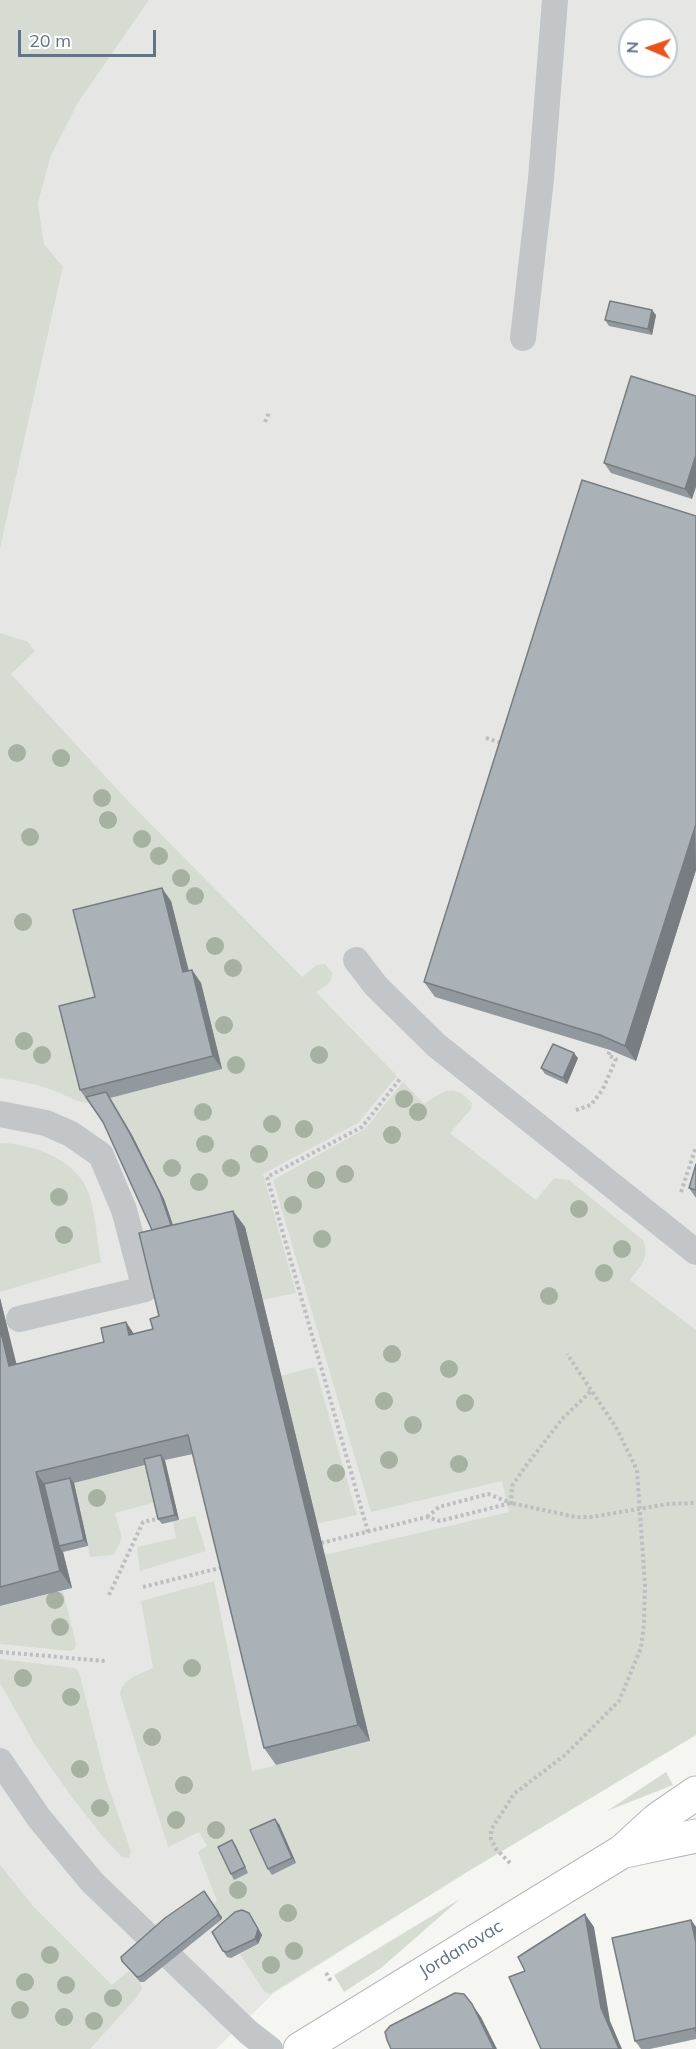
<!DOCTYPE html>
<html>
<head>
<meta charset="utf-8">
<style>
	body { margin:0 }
	#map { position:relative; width:696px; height:2049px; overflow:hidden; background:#f5f5f1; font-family:Mulish,sans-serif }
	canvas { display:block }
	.north { position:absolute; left:618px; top:18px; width:60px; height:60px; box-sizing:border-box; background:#fff; border:2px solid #c1c7ce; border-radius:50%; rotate:272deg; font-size:16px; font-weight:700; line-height:24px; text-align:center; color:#637484 }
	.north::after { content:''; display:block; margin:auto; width:21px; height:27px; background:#ea531c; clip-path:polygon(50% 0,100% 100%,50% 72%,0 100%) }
	.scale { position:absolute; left:18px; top:30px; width:138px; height:27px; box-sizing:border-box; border:3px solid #637484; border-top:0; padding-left:8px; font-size:18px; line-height:21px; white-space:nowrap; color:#637484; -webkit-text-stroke:4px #fff; paint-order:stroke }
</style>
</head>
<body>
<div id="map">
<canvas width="696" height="2049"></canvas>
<div class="north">N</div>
<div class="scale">20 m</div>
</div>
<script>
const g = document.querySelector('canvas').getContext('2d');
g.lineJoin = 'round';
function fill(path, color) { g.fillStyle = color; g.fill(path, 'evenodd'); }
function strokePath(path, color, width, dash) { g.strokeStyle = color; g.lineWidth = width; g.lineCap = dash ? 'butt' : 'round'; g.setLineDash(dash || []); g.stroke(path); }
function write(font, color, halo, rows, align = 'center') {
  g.font = font + ' Mulish,sans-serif'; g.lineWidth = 6; g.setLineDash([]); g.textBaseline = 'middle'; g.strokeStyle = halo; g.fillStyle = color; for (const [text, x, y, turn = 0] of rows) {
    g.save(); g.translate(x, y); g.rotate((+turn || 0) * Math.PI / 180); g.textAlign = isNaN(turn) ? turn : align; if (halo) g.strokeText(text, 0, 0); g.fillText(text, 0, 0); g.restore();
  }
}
fill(new Path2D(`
	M149 0H696V1735L472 1869 274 1993 216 2049H0V724L1 686 27 641 0 633V549L63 268 44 244 38 203 51 156 78 103ZM630 30H666V66H630Z`), '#e6e7e5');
fill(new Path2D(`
	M0 0H149L78 103 51 156 38 203 44 244 63 267 0 549Z
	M0 633 27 641 35 651 11 674 128 801 302 977 317 965 325 964 332 973C332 985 324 986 316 992L397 1076 358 1123 263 1174 296 1293 262 1300 179 1243 110 1098 104 1010 69 1019 89 1103C77 1103 68 1096 57 1092 39 1084 19 1081 0 1078Z
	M403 1082 424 1104C444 1091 453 1082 472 1103L471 1109 450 1133 536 1200 554 1178 569 1180 643 1240C651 1257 640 1266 630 1280L696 1330V1735L472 1869 270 1994 264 1991 240 1954C263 1942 266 1942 252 1918L222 1931 216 1924 222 1917 213 1903 217 1901 198 1852 207 1846 199 1832 168 1847 120 1694C123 1678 140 1674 153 1668L141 1601 214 1581 252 1771 369 1742 324 1555 509 1512 502 1481 371 1512 273 1180 365 1129Z
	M0 1143C35 1144 79 1160 90 1197 96 1218 97 1241 101 1262L0 1292Z
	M315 1367 357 1515 316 1524 280 1376Z
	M148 1465 156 1502 115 1513 122 1538 114 1555 90 1557 74 1483Z
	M195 1516 206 1551 140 1571 137 1547 176 1538 173 1522Z
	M63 1591 76 1644 75 1649 71 1651 0 1644V1606Z
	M0 1659 75 1668 79 1672 106 1780 131 1851 129 1858 122 1857 104 1838 71 1796 34 1743 0 1683Z
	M666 1772 673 1785 607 1811Z
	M0 1865 34 1907 112 1985 129 1971 140 1982 142 1989 136 1998 90 2049H0Z
	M460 1899 381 1968 344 1992 334 1975Z`), '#d6dcd2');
const secondary = new Path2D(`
	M625 1851 696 1836
	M300 2049 623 1851 658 1819 696 1793`);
strokePath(secondary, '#b4b9be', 35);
strokePath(new Path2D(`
	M265 422 269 413
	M486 738 505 744
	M576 1110 591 1105 603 1089 616 1059 608 1055 610 1050
	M681 1192 696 1147
	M427 1517 439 1507 488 1494 511 1503 512 1486 525 1467 562 1419 591 1391
	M368 1532 267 1177 362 1127 400 1079
	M321 1543 427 1517 440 1521 511 1503 576 1517H591L668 1504 696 1503
	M143 1587 224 1567
	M109 1595 143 1522 161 1518
	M0 1652 105 1661
	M510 1863 496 1849 491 1839V1830L514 1794 565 1755 619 1701 641 1648 644 1624 645 1585 637 1470 617 1429 567 1354
	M326 1973 332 1983`), '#bcbec0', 4, [3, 3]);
strokePath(new Path2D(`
	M523 338 541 179 555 0
	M356 960 376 986 436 1045 696 1252
	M0 1114 46 1123 71 1134 101 1155 124 1210 145 1289 19 1319
	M0 1761 39 1818 92 1882 248 2032 270 2049`), '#c2c6c9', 26);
strokePath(secondary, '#fff', 33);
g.fillStyle = '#a6b1a2';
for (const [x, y] of [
	[17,753],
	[61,758],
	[102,798],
	[108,820],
	[30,837],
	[142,839],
	[159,856],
	[181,878],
	[195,896],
	[23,922],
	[215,946],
	[233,968],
	[224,1025],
	[24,1041],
	[42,1055],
	[319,1055],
	[236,1065],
	[404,1099],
	[203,1112],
	[418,1112],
	[272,1124],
	[304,1129],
	[392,1135],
	[205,1144],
	[259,1154],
	[172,1168],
	[231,1168],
	[345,1174],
	[316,1180],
	[199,1182],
	[59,1197],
	[293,1205],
	[579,1209],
	[64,1235],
	[322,1239],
	[622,1249],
	[604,1273],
	[549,1296],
	[392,1354],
	[449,1369],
	[384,1401],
	[465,1403],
	[413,1425],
	[389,1460],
	[459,1464],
	[336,1473],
	[97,1498],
	[55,1600],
	[60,1627],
	[192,1668],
	[23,1678],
	[71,1697],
	[152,1737],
	[80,1769],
	[184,1785],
	[100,1808],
	[176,1820],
	[216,1830],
	[238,1890],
	[288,1913],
	[294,1951],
	[50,1955],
	[271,1965],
	[25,1982],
	[66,1985],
	[113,1998],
	[20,2010],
	[64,2017],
	[94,2021]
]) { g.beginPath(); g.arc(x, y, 9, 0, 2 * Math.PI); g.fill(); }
fill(new Path2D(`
	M656 315 652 335 609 326 605 320Z
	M696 396 692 499 611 473 604 463Z
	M696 516V870L636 1061 610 1050 435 997 424 982Z
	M171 901 189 971 192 970 201 983 222 1069 110 1098 132 1135 164 1199 173 1225 233 1211 245 1227 370 1741 276 1765 264 1748 193 1454 165 1460 179 1520 162 1524 158 1519 145 1465 74 1483 88 1546 63 1552 72 1588 0 1606V1298L16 1364 104 1342 126 1322 134 1334 153 1329 159 1316 152 1230 103 1122 80 1090 95 997Z
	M578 1058 567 1084 545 1074 541 1068Z
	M696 1164V1198L689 1188Z
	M279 1824 296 1863 272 1875 268 1869Z
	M232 1840 236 1846 248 1873 234 1880 231 1874Z
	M204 1891 222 1917 221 1920 144 1982H140L122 1961Z
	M252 1918 262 1935 258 1944 231 1958 227 1957 223 1951Z
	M691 1920 696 1927V2039L650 2049H641L635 2041Z`), '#92999e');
fill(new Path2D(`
	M652 310 656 315 652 335 648 329Z
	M696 455V487L692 499 685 489Z
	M695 824 696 870 636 1061 625 1046Z
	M162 888 171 901 192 985 183 972Z
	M192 970 201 983 222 1069 213 1056Z
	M574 1053 578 1058 567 1084 563 1078Z
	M108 1095 132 1135 164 1199 179 1243Z
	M233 1211 245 1227 370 1741 358 1725Z
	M0 1298 21 1382 9 1366 0 1328Z
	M126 1322 137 1339 129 1335Z
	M161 1455 165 1461 179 1520 175 1515Z
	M36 1472 48 1489 59 1546 63 1552 72 1588 60 1571Z
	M70 1478 74 1483 88 1546 84 1540Z
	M275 1819 279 1824 296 1863 292 1858Z
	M232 1840 236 1846 248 1873 245 1867Z
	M218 1912 222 1917 221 1920 218 1915Z
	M249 1913 262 1935 258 1944 255 1939Z
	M585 1914 594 1927 610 2021 622 2049H619L601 2008Z
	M691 1920 696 1927V1943Z
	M472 2004 481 2017 497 2049H494Z`), '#777d81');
const building = new Path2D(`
	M610 301 652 310 648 329 605 320Z
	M631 376 696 396V455L685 489 604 463Z
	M582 480 696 516V824L625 1046 600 1035 424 982Z
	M162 888 183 972 192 970 213 1056 80 1090 59 1006 95 997 73 910Z
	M553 1044 574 1053 563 1078 541 1068Z
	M106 1092 128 1130 160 1193 171 1225 152 1230 103 1122 86 1097Z
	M696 1164V1190L689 1188Z
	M233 1211 358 1725 264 1748 188 1435 36 1472 60 1571 0 1587V1328L9 1366 104 1342 101 1328 126 1322 129 1335 153 1329 150 1319 159 1316 139 1233Z
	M161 1455 175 1515 158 1519 144 1459Z
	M70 1478 84 1540 59 1546 44 1484Z
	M275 1819 292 1858 268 1869 250 1830Z
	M232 1840 245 1867 231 1874 218 1847Z
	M204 1891 218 1912V1915L141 1976 137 1977 122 1961 121 1957 165 1918Z
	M242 1910 249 1913 258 1929 255 1939 227 1952 223 1951 212 1932 235 1912Z
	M585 1914 601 2008 619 2049H541L509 1977 525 1971 518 1957Z
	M691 1920 696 1943V2032L695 2028 635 2041 612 1938Z
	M455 1993 464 1994 472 2004 494 2049H391L387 2040 385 2032 390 2026Z`);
fill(building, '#aab2b8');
strokePath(building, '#777d81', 1.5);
write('18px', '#637484', '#fff', [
	["Jordanovac",461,1949,-31]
]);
</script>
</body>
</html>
